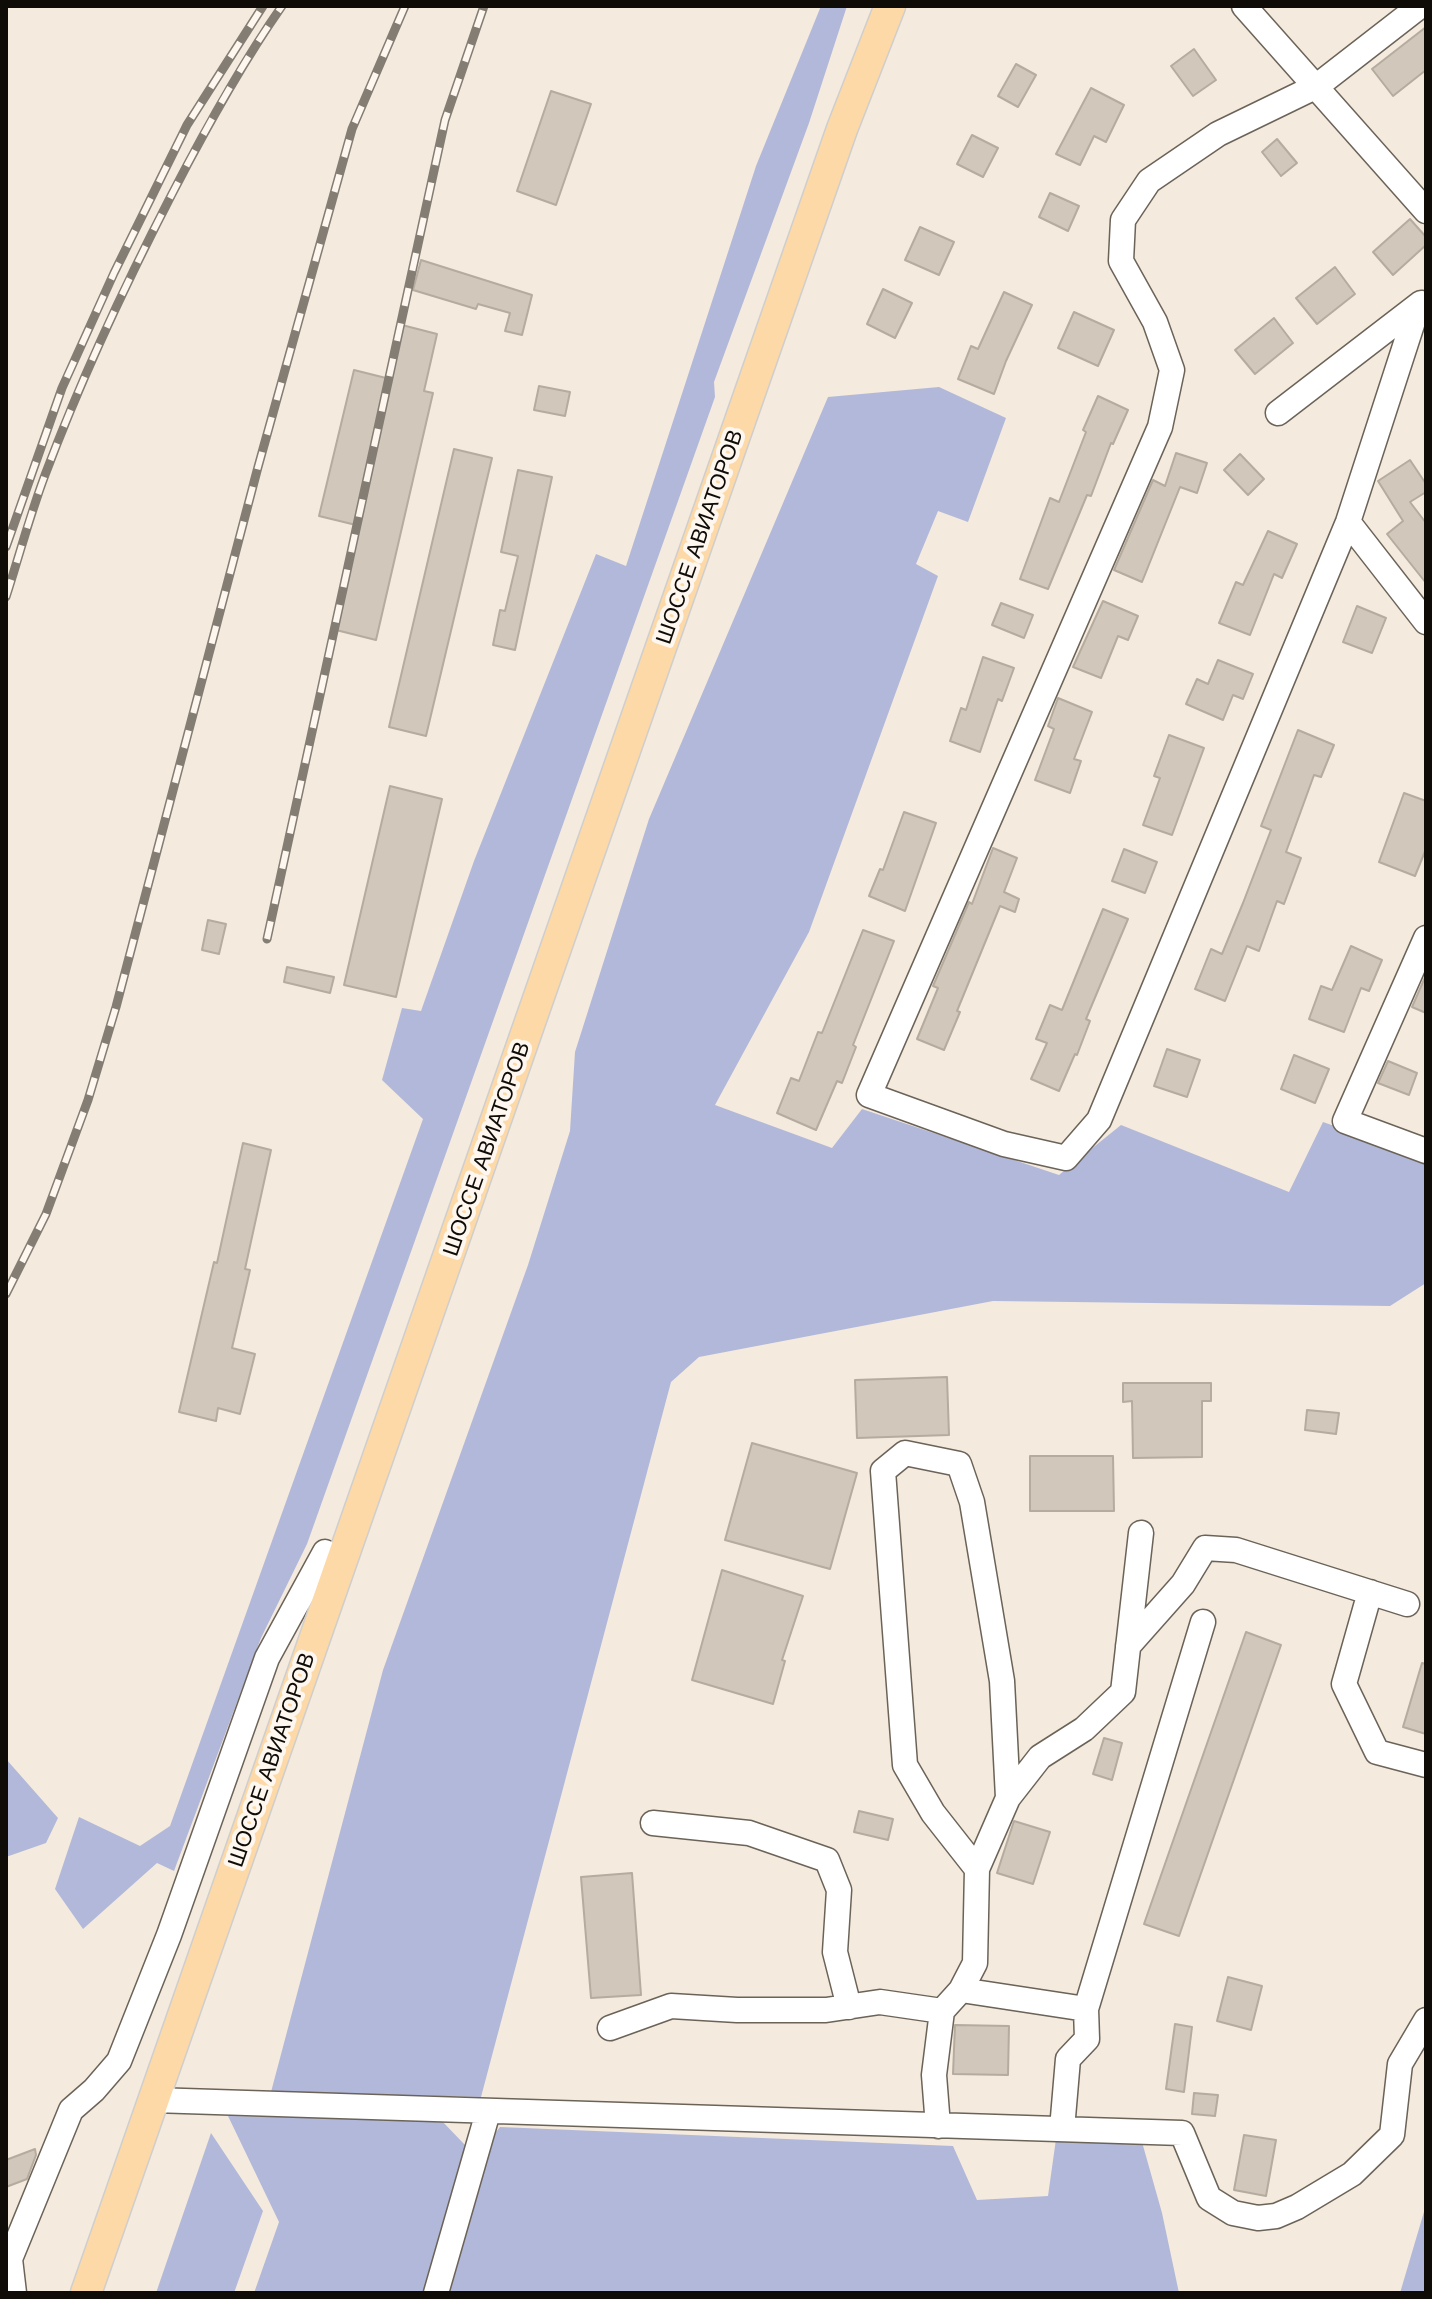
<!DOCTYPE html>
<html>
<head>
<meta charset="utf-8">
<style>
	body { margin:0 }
	#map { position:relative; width:1432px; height:2299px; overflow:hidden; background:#f4eadd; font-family:"Work Sans",sans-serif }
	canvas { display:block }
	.frame { position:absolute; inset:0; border:8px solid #0f0c08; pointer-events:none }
</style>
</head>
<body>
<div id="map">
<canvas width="1432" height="2299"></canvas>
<div class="frame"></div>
</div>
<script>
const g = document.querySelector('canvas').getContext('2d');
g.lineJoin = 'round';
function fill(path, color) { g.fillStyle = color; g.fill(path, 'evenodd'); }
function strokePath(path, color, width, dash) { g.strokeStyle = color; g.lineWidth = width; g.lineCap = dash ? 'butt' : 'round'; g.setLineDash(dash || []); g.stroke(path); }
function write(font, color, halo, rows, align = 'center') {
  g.font = font + ' "Work Sans",sans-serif'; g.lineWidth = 8; g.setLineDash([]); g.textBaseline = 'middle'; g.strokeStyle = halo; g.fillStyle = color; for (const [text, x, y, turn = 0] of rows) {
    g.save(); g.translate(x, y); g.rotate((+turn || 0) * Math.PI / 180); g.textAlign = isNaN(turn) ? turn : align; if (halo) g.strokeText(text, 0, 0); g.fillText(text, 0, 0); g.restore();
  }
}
fill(new Path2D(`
	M821 6H847L809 123 714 382 715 397 307 1544 261 1638 174 1871 157 1863 83 1929 55 1889 79 1817 140 1846 170 1826 423 1119 382 1080 402 1008 421 1011 474 861 596 554 626 566 756 166Z
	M939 387 1006 418 968 522 938 511 916 564 938 576 809 932 715 1105 832 1148 862 1109 1059 1175 1121 1125 1289 1192 1323 1122 1426 1158V1283L1390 1306 993 1301 699 1357 671 1382 481 2097 271 2092 383 1670 528 1265 570 1131 575 1052 649 819 828 397Z
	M6 1759 58 1818 46 1843 6 1857Z
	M228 2116 440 2119 466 2146 423 2293H254L279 2222Z
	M500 2127 953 2146 977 2200 1048 2196 1056 2139 1142 2142 1162 2213 1179 2293H446L487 2143Z
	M211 2133 263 2211 234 2293H156Z
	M1426 2205V2293H1400Z`), '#b2b8da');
const building = new Path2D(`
	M1426 27V70L1393 96 1372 69Z
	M1194 49 1216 80 1193 96 1171 66Z
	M1016 64 1036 75 1018 107 998 96Z
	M1091 88 1124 105 1106 142 1094 136 1080 165 1056 154Z
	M551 91 591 104 556 205 517 191Z
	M972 135 998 148 983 177 957 164Z
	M1277 139 1297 163 1281 176 1262 152Z
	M1050 193 1079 206 1068 231 1039 217Z
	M1410 219 1426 237V245L1393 275 1373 252Z
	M920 227 954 242 939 275 905 260Z
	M421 260 532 295 522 335 505 331 510 313 478 304 476 309 413 290Z
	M1335 267 1355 294 1317 324 1296 298Z
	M883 289 912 303 895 338 867 324Z
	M1004 292 1032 305 1006 361 994 394 958 379 971 346 978 349Z
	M1074 312 1114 330 1098 366 1058 348Z
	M1274 318 1293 343 1255 374 1235 350Z
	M402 325 437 334 424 391 433 393 376 640 332 629 356 525 319 516 354 370 390 379Z
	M539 386 570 392 565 416 534 410Z
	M1098 396 1128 410 1113 444 1111 443 1091 496 1087 495 1048 589 1020 579 1050 498 1059 502 1086 432 1083 430Z
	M454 449 492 458 426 736 389 727Z
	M1176 453 1207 463 1197 493 1180 487 1142 582 1114 570 1153 480 1165 486Z
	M1240 454 1264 479 1248 495 1224 470Z
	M1410 460 1426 484V492L1410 502 1426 523V583L1387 534 1403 521 1378 481Z
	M518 470 552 477 515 650 493 645 500 610 505 611 518 556 501 552Z
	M1268 531 1297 544 1282 578 1274 574 1250 635 1219 623 1236 582 1243 585Z
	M1103 601 1138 616 1128 640 1118 636 1101 678 1073 667Z
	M1001 603 1033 615 1024 638 992 625Z
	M1357 606 1386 618 1372 653 1343 642Z
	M983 657 1014 668 1002 701 998 699 980 752 950 741 961 708 966 710Z
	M1218 660 1253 674 1243 699 1233 695 1223 720 1186 704 1197 679 1208 684Z
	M1058 698 1092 712 1074 759 1081 761 1070 793 1035 780 1054 729 1048 726Z
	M1298 730 1334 745 1321 777 1314 775 1286 852 1301 858 1284 904 1277 901 1259 951 1247 946 1225 1001 1195 989 1211 949 1222 954 1243 903 1271 830 1261 826Z
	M1169 735 1204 748 1172 835 1143 825 1160 778 1154 776Z
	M390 786 442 799 396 997 344 985Z
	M1404 793 1426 801V849L1415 876 1379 862Z
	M904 812 936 823 905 911 869 896 880 869 883 870Z
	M993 848 1017 858 1004 892 1019 899 1015 912 1000 906 957 1011 960 1012 944 1050 917 1039 938 988 933 986 969 902 972 904Z
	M1124 849 1157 862 1145 893 1112 881Z
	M1103 909 1128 919 1086 1019 1090 1021 1077 1055 1075 1054 1059 1091 1031 1079 1047 1043 1036 1039 1050 1005 1062 1010Z
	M208 920 226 924 219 954 202 950Z
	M863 930 894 941 853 1045 856 1047 842 1083 837 1081 816 1130 777 1113 791 1078 799 1081 818 1032 822 1033Z
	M1351 946 1382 960 1369 991 1361 988 1344 1032 1309 1019 1321 986 1332 990Z
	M287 967 334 977 330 993 284 982Z
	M1426 975V1013L1412 1007Z
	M1167 1049 1200 1060 1187 1097 1154 1086Z
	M1294 1055 1329 1069 1315 1103 1281 1089Z
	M1388 1061 1417 1073 1409 1095 1378 1083Z
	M243 1143 271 1150 245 1269 250 1270 232 1348 255 1354 240 1414 218 1408 216 1421 179 1412 214 1262 217 1263Z
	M947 1377 949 1435 857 1438 855 1380Z
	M1123 1383H1211V1401H1202V1457L1133 1458 1132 1401 1123 1402Z
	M1307 1410 1339 1413 1336 1434 1305 1430Z
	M752 1443 857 1473 830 1569 725 1540Z
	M1030 1456H1113L1114 1511H1030Z
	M722 1570 803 1596 782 1660 785 1661 773 1704 692 1680Z
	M1246 1632 1281 1645 1179 1936 1144 1924Z
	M1422 1663 1426 1664V1734L1403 1727Z
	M1104 1738 1122 1743 1112 1780 1093 1774Z
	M859 1811 893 1819 888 1840 854 1832Z
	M1014 1821 1050 1832 1033 1884 997 1873Z
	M632 1873 641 1995 591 1998 581 1877Z
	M1228 1977 1262 1986 1251 2030 1217 2021Z
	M1175 2024 1192 2027 1184 2092 1166 2089Z
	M955 2025 1009 2026 1008 2075 953 2074Z
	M1194 2093 1218 2095 1215 2116 1192 2114Z
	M1244 2135 1276 2140 1266 2196 1234 2190Z
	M35 2149 36 2155 27 2179 6 2187V2160Z`);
fill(building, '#d1c7bb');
strokePath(building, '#b5ab9f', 2);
const minor = new Path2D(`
	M1244 6 1426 211
	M1418 306 1348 522 1099 1120 1066 1158 1004 1144 869 1095 1160 427 1172 370 1155 322 1121 261 1123 220 1149 181 1218 134 1317 86 1420 6
	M1278 413 1421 303
	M1348 522 1426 622
	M1426 938 1345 1121 1426 1151
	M1370 1592 1344 1684 1377 1752 1426 1765
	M1128 1646 1183 1584 1205 1548 1236 1550 1407 1604
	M1008 1798 1040 1757 1084 1729 1123 1692 1141 1533
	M653 1823 749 1833 827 1860 839 1890 835 1952 849 2007
	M961 1990 1086 2009
	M610 2028 671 2006 737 2010H826L880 2002 942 2011
	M153 2100 1182 2133 1209 2198 1233 2213 1258 2218 1276 2216 1297 2207 1352 2174 1392 2135 1400 2064 1426 2020
	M938 2126 934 2075 942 2011 961 1990 975 1963 977 1869 933 1813 905 1765 883 1471 905 1453 959 1464 972 1502 1002 1681 1008 1798 977 1869
	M1062 2129 1068 2059 1087 2039 1086 2009 1203 1622
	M14 2293 10 2259 71 2110 94 2090 119 2061 169 1935 267 1658 325 1552
	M436 2293 488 2112`);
const major = new Path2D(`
	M86 2293 842 129 890 6`);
strokePath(minor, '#6b6358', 27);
strokePath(major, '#cfcece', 33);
strokePath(minor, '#fff', 24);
strokePath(major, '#fdd9a7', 30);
const rail = new Path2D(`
	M6 547 62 388 114 273 187 125 263 6
	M6 597C19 556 30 515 45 475 81 379 125 285 172 194 205 130 240 66 282 6
	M267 939 445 120 484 6
	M6 1294 46 1214 88 1100 116 1007 258 467 352 129 405 6`);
strokePath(rail, '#837d74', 9);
strokePath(rail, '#fef7f0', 6, [18]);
write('22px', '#0f0c08', '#fef7f0', [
	["ШОССЕ АВИАТОРОВ",700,537,-71],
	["ШОССЕ АВИАТОРОВ",487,1149,-71],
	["ШОССЕ АВИАТОРОВ",272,1760,-71]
]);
</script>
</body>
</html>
